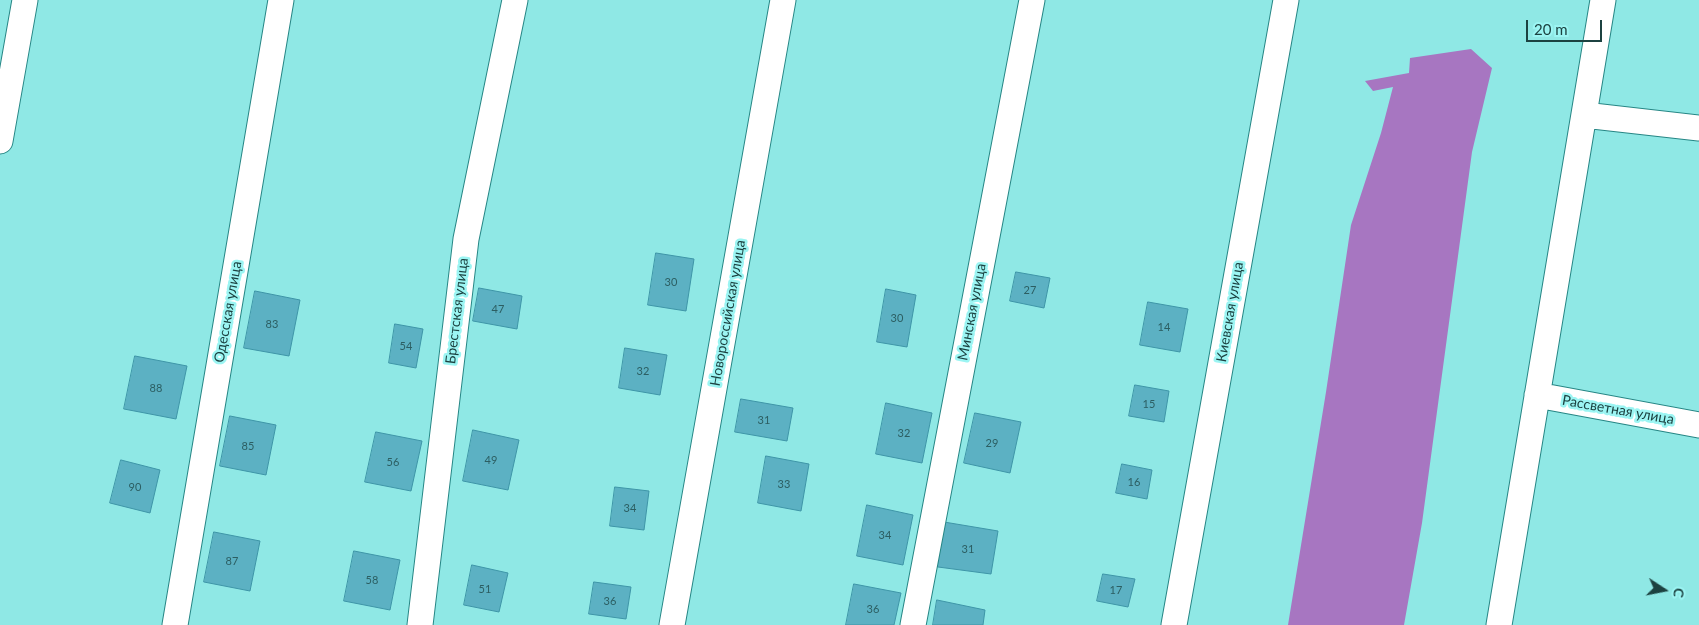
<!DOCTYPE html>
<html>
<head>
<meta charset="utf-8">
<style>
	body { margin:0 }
	#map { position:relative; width:1699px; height:625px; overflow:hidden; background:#8fe8e5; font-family:Lato,sans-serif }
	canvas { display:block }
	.north { position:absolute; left:1639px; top:565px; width:50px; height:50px; -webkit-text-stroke:4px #9cf5f3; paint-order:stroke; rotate:101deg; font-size:14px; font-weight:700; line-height:20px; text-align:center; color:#1c4241 }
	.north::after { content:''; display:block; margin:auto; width:18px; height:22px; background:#1c4241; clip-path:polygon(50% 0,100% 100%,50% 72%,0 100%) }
	.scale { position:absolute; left:1526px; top:20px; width:76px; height:22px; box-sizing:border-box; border:2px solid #1c4241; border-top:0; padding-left:6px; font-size:15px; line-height:18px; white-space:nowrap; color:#1c4241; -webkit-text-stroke:4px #9cf5f3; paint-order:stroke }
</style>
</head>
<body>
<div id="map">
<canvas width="1699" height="625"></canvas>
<div class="north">С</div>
<div class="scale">20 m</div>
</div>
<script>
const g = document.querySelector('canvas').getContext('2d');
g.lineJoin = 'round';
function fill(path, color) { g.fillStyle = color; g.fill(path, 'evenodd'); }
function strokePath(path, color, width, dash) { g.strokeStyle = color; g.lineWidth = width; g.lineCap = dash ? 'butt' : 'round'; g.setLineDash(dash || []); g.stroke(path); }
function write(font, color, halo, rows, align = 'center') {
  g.font = font + ' Lato,sans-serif'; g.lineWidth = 5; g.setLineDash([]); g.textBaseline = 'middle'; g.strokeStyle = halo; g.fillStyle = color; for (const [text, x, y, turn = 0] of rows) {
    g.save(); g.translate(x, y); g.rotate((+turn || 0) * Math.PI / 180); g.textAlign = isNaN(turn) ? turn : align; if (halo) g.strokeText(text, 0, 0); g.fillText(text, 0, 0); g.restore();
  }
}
fill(new Path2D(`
	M1471 49 1492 68 1472 152 1422 523 1404 625H1288L1326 392 1351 225 1381 133 1393 87 1373 91 1365 81 1409 73 1410 58Z`), '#a776c1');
const building = new Path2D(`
	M656 253 694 259 686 311 648 305Z
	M1016 272 1050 278 1044 308 1010 301Z
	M479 288 522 296 517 329 473 321Z
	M886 289 916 295 907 347 877 342Z
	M255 291 300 300 289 356 244 348Z
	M1148 302 1188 309 1180 352 1140 345Z
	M395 324 423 329 416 368 389 363Z
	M625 348 667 355 660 395 619 388Z
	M135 356 187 366 176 419 124 409Z
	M1135 385 1169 391 1164 422 1129 416Z
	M741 399 793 408 787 441 735 432Z
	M886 403 932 413 922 463 876 454Z
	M975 413 1021 422 1010 473 964 463Z
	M230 416 276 425 266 475 220 466Z
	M473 430 519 440 508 490 463 481Z
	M376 432 422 441 411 491 365 482Z
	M766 456 809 464 801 511 758 503Z
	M121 460 160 470 150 513 110 503Z
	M1122 464 1152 470 1147 499 1116 493Z
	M615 487 649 491 644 530 610 526Z
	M867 505 913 515 903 565 857 556Z
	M944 522 998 531 991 574 938 567Z
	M214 532 260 541 250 591 204 582Z
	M354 551 400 560 390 610 344 601Z
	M472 565 508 573 499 612 464 605Z
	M1103 574 1135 579 1128 607 1097 601Z
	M594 582 631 587 626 619 589 614Z
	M854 584 901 593 894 625H846Z
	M937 600 985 610 983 625H933Z`);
fill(building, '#5cb1c3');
strokePath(building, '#3e95a7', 1);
const minor = new Path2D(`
	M1584 115 1699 128
	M0 141 25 0
	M1537 395 1699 425
	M175 625 281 0
	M420 625 466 239 515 0
	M672 625 783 0
	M913 625 1032 0
	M1174 625 1286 0
	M1499 625 1603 0`);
strokePath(minor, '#268685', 27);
strokePath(minor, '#fff', 25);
write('11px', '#2c5e62', null, [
	["30",671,282],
	["27",1030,290],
	["47",498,309],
	["30",897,318],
	["83",272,324],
	["14",1164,327],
	["54",406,346],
	["32",643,371],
	["88",156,388],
	["15",1149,404],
	["31",764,420],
	["32",904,433],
	["29",992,443],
	["85",248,446],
	["49",491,460],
	["56",393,462],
	["16",1134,482],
	["33",784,484],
	["90",135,487],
	["34",630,508],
	["34",885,535],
	["31",968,549],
	["87",232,561],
	["58",372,580],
	["51",485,589],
	["17",1116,590],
	["36",610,601],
	["36",873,609]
]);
write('14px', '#1c4241', '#9cf5f3', [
	["Брестская улица",457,311,-83],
	["Одесская улица",228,312,-80],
	["Минская улица",972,312,-79],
	["Киевская улица",1230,312,-80],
	["Новороссийская улица",728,313,-80],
	["Рассветная улица",1618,410,10]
]);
</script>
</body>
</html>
